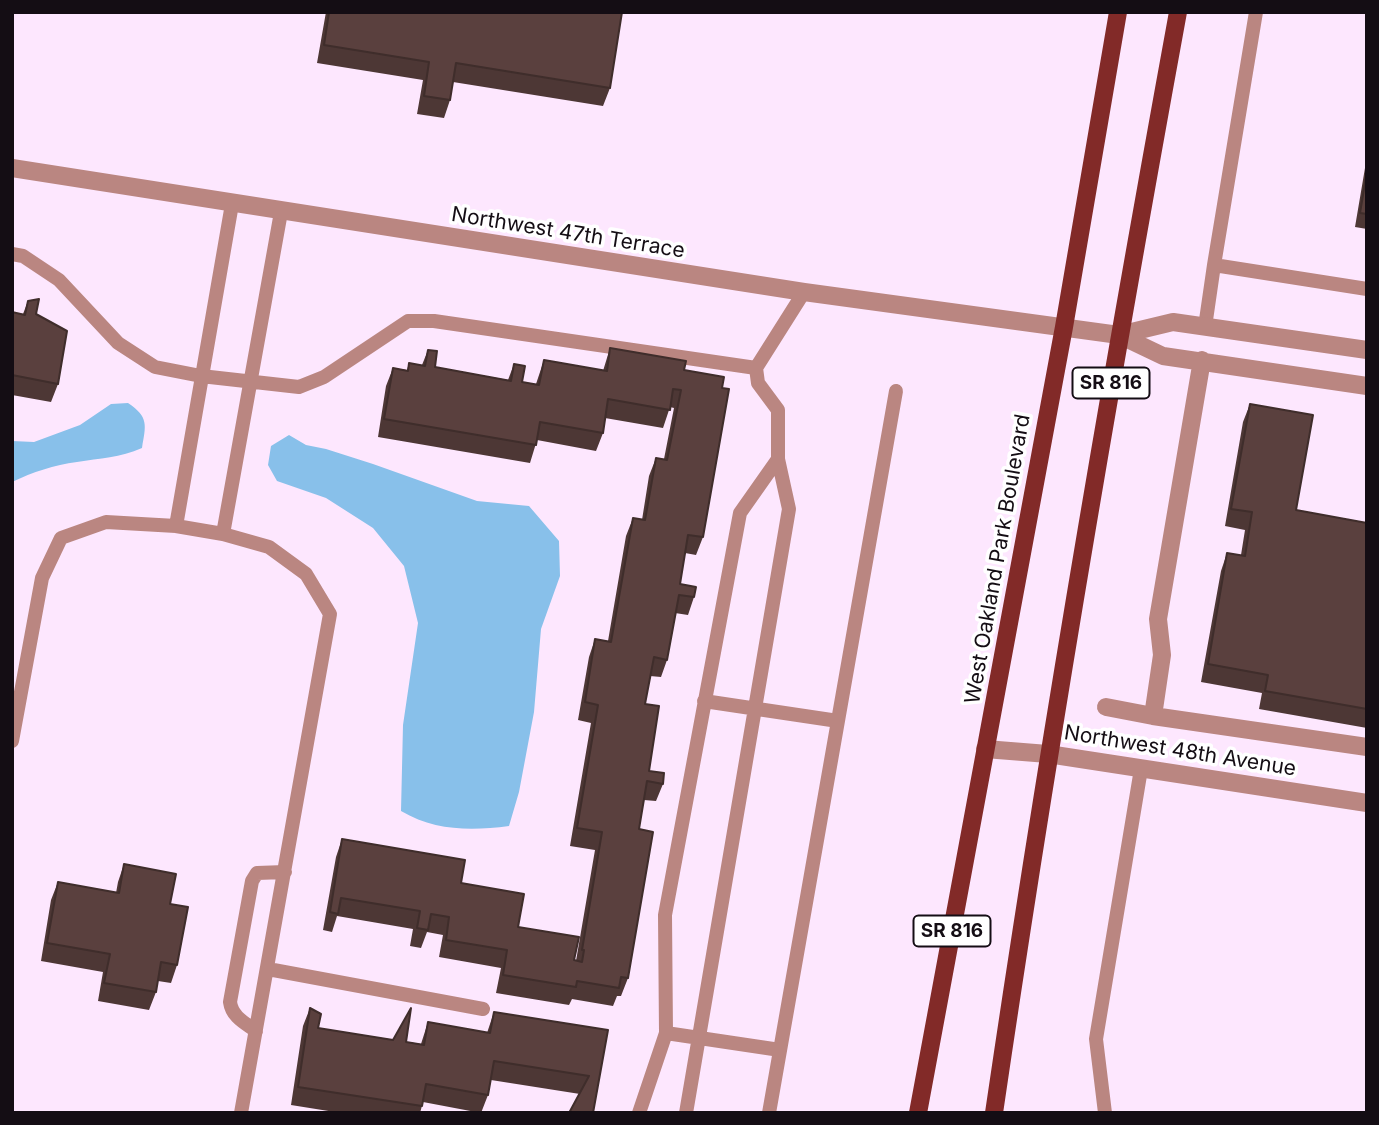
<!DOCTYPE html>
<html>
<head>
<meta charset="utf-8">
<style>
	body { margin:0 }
	#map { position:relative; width:1379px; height:1125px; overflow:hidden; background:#fde7fe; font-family:Inter,sans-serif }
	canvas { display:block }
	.frame { position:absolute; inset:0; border:14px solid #140d14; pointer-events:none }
</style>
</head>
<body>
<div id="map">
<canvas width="1379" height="1125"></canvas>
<div class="frame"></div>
</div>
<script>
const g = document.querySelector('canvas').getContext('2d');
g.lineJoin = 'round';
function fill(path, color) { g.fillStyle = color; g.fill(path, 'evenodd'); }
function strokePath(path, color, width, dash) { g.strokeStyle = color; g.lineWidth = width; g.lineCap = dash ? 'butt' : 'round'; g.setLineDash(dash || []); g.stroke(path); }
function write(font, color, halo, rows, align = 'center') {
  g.font = font + ' Inter,sans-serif'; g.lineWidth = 7; g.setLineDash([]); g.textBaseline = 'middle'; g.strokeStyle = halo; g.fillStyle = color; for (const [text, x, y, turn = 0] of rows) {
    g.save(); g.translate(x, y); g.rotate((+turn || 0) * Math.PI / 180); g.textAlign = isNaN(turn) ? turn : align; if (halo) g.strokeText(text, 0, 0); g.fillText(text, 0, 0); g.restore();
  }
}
fill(new Path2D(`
	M128 403C149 417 146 425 142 448 120 458 100 458 77 462 54 465 33 472 12 482V441L34 442 80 425 111 404Z
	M289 435 306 445 326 449 373 464 477 501 529 506 559 541 560 576 541 629 534 712 519 792 509 826C471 831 435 831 401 811L403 725 418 623 404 566 373 528 326 498 277 481 268 465 271 446Z`), '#88c0ea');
strokePath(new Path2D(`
	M12 254 23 256 59 280 118 343 155 367 201 376 299 387 324 377 408 321H434L756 368
	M1214 265 1256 12
	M1205 327 1214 265 1367 289
	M176 526 232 204
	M223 534 281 212
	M704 701 838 721
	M12 741 42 578 61 538 106 522 176 526 223 534 269 547 306 574 330 614 241 1113
	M268 969 483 1009
	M256 1031C245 1023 232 1017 230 1002L252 881 257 873 285 872
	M666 1033 780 1050
	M639 1113 666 1033 665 915 740 513 778 459
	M686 1113 789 509 778 459V410L758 383 756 368 804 292
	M769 1113 896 391
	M1105 1113 1096 1039 1141 769`), '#ba8681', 14);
strokePath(new Path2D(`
	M12 168 804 292 1119 335 1163 356 1367 386
	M1119 335 1173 322 1367 350
	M1106 707 1153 716 1367 747
	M1153 716 1162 655 1158 619 1202 360
	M985 749 1048 754 1367 803`), '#ba8681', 18);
strokePath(new Path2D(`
	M918 1113 1064 327 1118 12
	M994 1113C1048 745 1111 378 1178 12`), '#822a28', 18);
fill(new Path2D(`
	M326 12H622L610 88 603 106 453 82 450 100 444 118 417 114 423 80 317 63Z
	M1367 162V229L1355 227 1365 168Z
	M28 301 36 314 58 384 51 402 12 395V312L23 314Z
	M610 348 684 370 703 537 696 555 685 553 680 584 694 597 688 615 675 613 667 660 661 677 650 676 645 704 649 771 663 784 656 801 644 800 639 829 628 978 621 996H617L613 1006 572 999 569 1005 496 993 501 968 439 957 443 935 427 932 421 948 410 946 413 929 337 916 332 932 323 930 336 857 342 839 461 883 518 927 576 961 595 850 570 846 591 723 578 720 589 657 595 639 608 641 626 536 633 518 642 520 649 476 656 458 664 459 674 408 670 407 663 428 605 418 603 433 596 451 537 440 530 463 378 437 386 386 393 368 407 370 409 363 422 365 428 350 435 367 508 380 514 364 522 382 536 384 544 360 603 371Z
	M1250 404 1296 510 1367 523V728L1259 709 1262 693 1201 682 1221 571 1227 553 1241 555 1245 530 1225 526 1243 422Z
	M124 864 170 904 177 965 171 983 158 981 156 992 149 1010 98 1001 103 972 41 961 51 900 58 882 116 893 118 882Z
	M310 1008 318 1028 421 1044 428 1022 487 1033 494 1012 608 1030 593 1113 580 1094 491 1080 488 1095 481 1113 423 1102 420 1113H341L291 1105 303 1026Z`), '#4d3735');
const building = new Path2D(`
	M329 12H622L610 88 456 63 450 100 424 96 429 62 324 45Z
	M1367 171V214L1360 213Z
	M39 299 36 314 67 331 58 384 12 375V312L25 315 28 301Z
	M610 348 686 361 684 370 724 377 722 388 729 389 703 537 688 535 680 584 696 587 694 597 679 595 667 660 654 657 645 704 659 706 649 771 664 773 663 784 647 781 639 829 653 832 628 978 621 977 619 988 577 981 576 987 503 975 507 950 446 940 449 917 431 914 428 930 417 928 420 911 341 898 338 914 330 912 342 839 465 860 461 883 524 894 518 927 579 937 574 960 582 962 584 950H582L602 832 577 828 598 705 585 702 595 639 611 642 633 518 645 520 656 458 667 460 681 390 673 389 670 410 608 399 603 433 540 422 536 445 384 419 393 368 408 371 409 363 425 366 428 350 437 351 435 367 511 381 514 364 525 366 522 382 539 385 544 360 607 371Z
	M1250 404 1313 415 1296 510 1367 523V709L1265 691 1268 675 1208 664 1227 553 1245 556 1252 512 1231 509Z
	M124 864 176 874 170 904 188 907 177 965 161 962 156 992 104 983 110 954 47 943 58 882 119 893Z
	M310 1008 321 1014 318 1028 393 1040 411 1008 406 1042 424 1045 428 1022 490 1033 494 1012 608 1030 593 1113H569L589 1076 494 1061 488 1095 426 1084 422 1106 298 1087Z`);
fill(building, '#5a403e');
strokePath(building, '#3f2d2b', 2);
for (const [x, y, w] of [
	[1111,383,77],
	[952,931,77]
]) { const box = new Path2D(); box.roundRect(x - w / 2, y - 15.5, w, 31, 5); g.fillStyle = '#fff'; g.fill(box); strokePath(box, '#140d14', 2); }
write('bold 19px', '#140d14', null, [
	["SR 816",1111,383],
	["SR 816",952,931]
]);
write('21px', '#140d14', '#fff', [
	["Northwest 47th Terrace",568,233,9],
	["West Oakland Park Boulevard",998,559,-80],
	["Northwest 48th Avenue",1180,751,9]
]);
</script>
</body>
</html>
